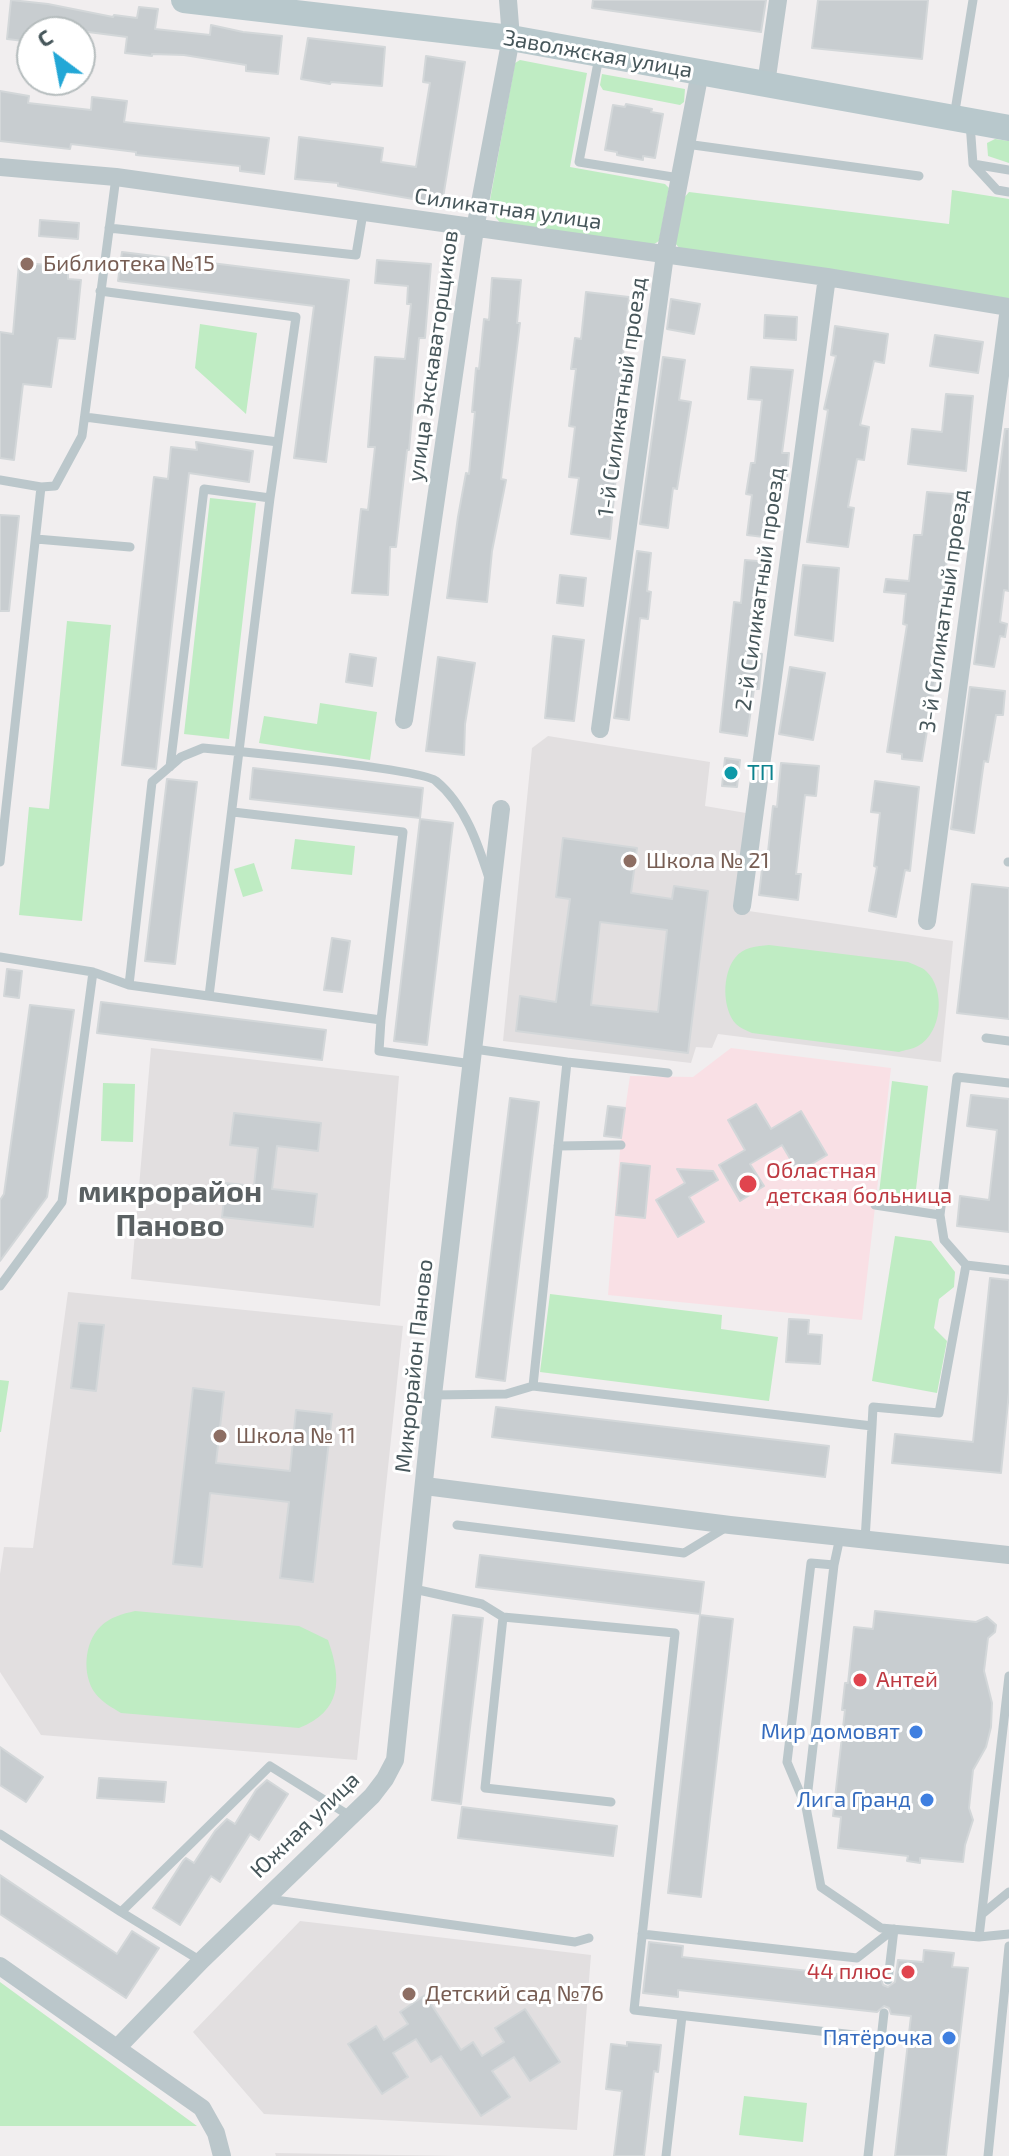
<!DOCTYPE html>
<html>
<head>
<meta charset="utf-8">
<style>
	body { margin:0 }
	#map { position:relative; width:1009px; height:2156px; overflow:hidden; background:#f1eeef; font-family:"Exo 2",sans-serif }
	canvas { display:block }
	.north { position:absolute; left:16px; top:16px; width:80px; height:80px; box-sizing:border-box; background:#fff; border:2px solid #b5bcbd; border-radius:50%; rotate:328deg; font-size:22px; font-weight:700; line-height:32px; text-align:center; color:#47575b }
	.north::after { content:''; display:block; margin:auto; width:28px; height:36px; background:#23a7d6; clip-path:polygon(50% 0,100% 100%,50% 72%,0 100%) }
</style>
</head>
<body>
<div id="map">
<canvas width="1009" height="2156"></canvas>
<div class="north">С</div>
</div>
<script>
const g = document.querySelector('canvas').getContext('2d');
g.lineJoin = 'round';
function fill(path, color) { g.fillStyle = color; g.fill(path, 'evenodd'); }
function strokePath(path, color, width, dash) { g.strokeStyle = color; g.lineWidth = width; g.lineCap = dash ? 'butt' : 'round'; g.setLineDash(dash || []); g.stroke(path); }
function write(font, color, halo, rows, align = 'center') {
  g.font = font + ' "Exo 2",sans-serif'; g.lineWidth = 6; g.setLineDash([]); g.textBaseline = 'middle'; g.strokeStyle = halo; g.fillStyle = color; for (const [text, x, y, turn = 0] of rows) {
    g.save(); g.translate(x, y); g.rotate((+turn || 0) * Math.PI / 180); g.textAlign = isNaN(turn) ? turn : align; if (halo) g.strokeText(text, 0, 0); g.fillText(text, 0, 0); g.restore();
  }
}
fill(new Path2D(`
	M548 736 710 762 705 806 746 813 735 909 953 941 941 1062 718 1034 712 1048 696 1047 691 1063 503 1041 532 748Z
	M151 1048 399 1076 380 1306 131 1279Z
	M68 1292 403 1326 357 1760 41 1735 0 1672V1574L4 1547 33 1548Z
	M300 1921 591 1955 577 2130 264 2114 193 2032Z
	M275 2153 456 2156H276Z`), '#e2dfe0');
fill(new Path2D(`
	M731 1048 891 1068 862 1320 608 1295 621 1138 630 1076 693 1077Z`), '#f9e0e5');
fill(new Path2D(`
	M520 60 587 73 570 167 665 184 669 188 659 241 651 246 502 225 492 213 490 200 515 63Z
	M602 74 685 89 684 102 680 105 603 90 600 85Z
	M995 139 1009 141V163L988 156 987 143Z
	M952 190 1009 199V299L683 252 674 242 683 199 689 192 949 224Z
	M200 324 257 333 246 414 195 368Z
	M210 498 256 503 229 739 184 734Z
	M67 621 111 625 82 921 19 915 29 807 49 809Z
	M320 703 377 712 370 760 259 743 264 716 317 724Z
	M295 839 355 846 352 875 291 869Z
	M254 863 263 891 243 897 234 869Z
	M769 945 908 962C914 965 922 967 926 971 946 989 942 1033 918 1046 913 1049 904 1050 899 1052L752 1033C746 1030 740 1028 736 1024 722 1009 722 974 735 958 743 947 757 946 769 945Z
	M892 1081 928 1086 914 1206 878 1202Z
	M103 1083 135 1084 133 1142 101 1141Z
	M895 1236 931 1241 955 1272 954 1287 939 1299 934 1328 947 1341 937 1393 872 1381Z
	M550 1294 722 1315 721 1329 778 1337 769 1401 540 1372Z
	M0 1380 9 1381 1 1432H0Z
	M135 1611 299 1626 328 1640C342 1680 342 1711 299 1728L121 1713C111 1707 102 1702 95 1693 82 1675 84 1643 100 1627 110 1617 122 1614 135 1611Z
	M0 1982 197 2126H0Z
	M744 2096 807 2103 803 2142 739 2135Z`), '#bfecc3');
const building = new Path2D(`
	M11 0 48 4 113 17 114 15 137 18 139 7 158 9 155 29 210 35 211 25 243 32 282 36 278 74 246 71V65L184 55 152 54V56L125 53 127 37 88 32H25L24 41 7 39Z
	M593 0H766L761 32 592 8Z
	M818 0H928L922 59 812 48Z
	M308 38 385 47 382 86 331 82 330 84 301 79Z
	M426 56 465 62 442 204 338 186V183L295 179 299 137 383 148 381 162 416 167 430 83 423 82Z
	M0 91 29 96 28 103 91 110 92 97 127 101 124 122 269 138 264 174 240 171V166L136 155V152L71 144 70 149 0 141Z
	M626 104 652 109 651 112 663 114 655 158 643 156V160L617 155V152L605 150 613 105 625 107Z
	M40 220 79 223 78 239 39 236Z
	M122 252 349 280 326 462 294 458 314 306 118 281Z
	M377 260 431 264 425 338H419L409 450H407L396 547H390L388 595 352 593 361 509 368 510 375 447H368L375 357 405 359 411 304H407L408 286 375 283Z
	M19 263 68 266V279L81 280 75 339 58 338 51 387 23 384 14 460 0 458V332L13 334Z
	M492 278 521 280 517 323H520L501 479 506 480 492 551 487 602 447 598 458 517 466 473 469 474 475 412H472L476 368 479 369 484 319 489 320Z
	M586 292 629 297 614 443 619 444 610 539 571 534 579 478 569 477 575 427 569 426 576 369H571L575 338 581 339Z
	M671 299 700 304 694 334 667 329Z
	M765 315 797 317 796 340 764 338Z
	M835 326 888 334 884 363 874 361 860 425 869 427 864 460 857 459 848 507 854 508 848 547 807 542 828 410 824 409 836 356 831 355Z
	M935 335 983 342 978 373 930 366Z
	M663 357 685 360 679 400 691 402 677 489 673 488 668 528 640 524Z
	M751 367 793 370 782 453H789L787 476H783L780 498H776L772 538 747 535 752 495 746 494 751 463H755L762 400 748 399Z
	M946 394 973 396 966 471 908 464 912 429 942 432Z
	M1005 429H1009V591L1004 590 1000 622 1007 624 1005 637 1000 636 994 667 974 664Z
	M196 442 253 451 249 482 189 473 156 769 122 765 154 477 168 479 171 447 197 450Z
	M927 492 953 494 936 676 922 761 902 759V754L887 752 907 625 903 624 906 594 884 592 886 579 909 581 914 535H922Z
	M0 515 19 516 9 611H0Z
	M637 551 651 553 647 591 651 592 648 619 640 618 629 720 614 718Z
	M745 560 770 562 757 654H762L759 689H754L747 736 720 732 734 602 741 603Z
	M803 565 839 568 833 641 795 635Z
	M560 575 586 578 583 606 557 603Z
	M553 636 584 640 574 721 545 718Z
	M350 654 376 658 372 686 346 682Z
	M438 657 475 663 465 724 464 755 426 751Z
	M790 667 825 673 813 740 779 734Z
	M970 687 1005 691 1003 715H996L988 762 984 761 974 833 951 829Z
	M725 758 740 760 737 787 722 786Z
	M781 763 819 766 816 796 805 795 796 874H801L798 900 759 895 762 869 766 870 773 806 777 807Z
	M253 768 423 788 420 818 250 799Z
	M167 779 197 782 175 964 145 961Z
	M875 781 919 787 910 871 905 870 896 917 869 911 877 867 874 866 880 813 871 812Z
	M420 819 453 823 427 1045 394 1041Z
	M563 838 637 848 631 893 672 899 674 886 708 891 688 1053 516 1031 520 996 556 1002 570 899 556 897ZM600 922 667 930 658 1012 591 1005Z
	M972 884 1009 888V1019L957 1013Z
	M332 938 350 941 342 992 324 990Z
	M7 969 22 971 19 998 4 996Z
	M101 1002 326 1030 322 1060 97 1033Z
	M30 1005 74 1010 47 1197 0 1261V1200L4 1194Z
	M971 1095 1009 1099V1232L957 1226 960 1196 989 1200 997 1130 967 1126Z
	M510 1098 539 1102 505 1381 476 1377Z
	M756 1104 771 1129 801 1111 827 1155 798 1172 782 1145 750 1164 764 1186 740 1201 719 1165 745 1150 728 1120Z
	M608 1106 625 1108 621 1138 604 1136Z
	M234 1113 321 1123 318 1151 277 1146 272 1189 317 1194 313 1227 222 1217 226 1183 254 1186 258 1148 230 1145Z
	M621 1163 650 1166 645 1218 616 1215Z
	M677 1169 713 1171 718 1180 689 1197 704 1222 678 1237 656 1200 685 1183Z
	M990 1278 1009 1280V1392L1001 1473 892 1463 895 1434 973 1442Z
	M789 1319 809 1320 808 1334 822 1335 820 1364 786 1362Z
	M79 1323 104 1325 96 1391 71 1388Z
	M193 1388 224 1392 216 1463 290 1471 296 1410 332 1414 313 1582 280 1578 289 1502 210 1493 202 1567 173 1564Z
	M496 1407 829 1446 825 1477 492 1437Z
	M480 1555 704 1582 700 1614 476 1587Z
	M875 1611 976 1622 987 1617 996 1625 995 1632 988 1638 984 1671 992 1703 991 1727 986 1747 973 1770 969 1808 973 1820 965 1845 963 1862 920 1858V1863L907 1861 908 1856 838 1848 841 1817 833 1816 845 1710H842L845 1683H848L854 1627 873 1629Z
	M453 1615 483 1618 461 1804 432 1800Z
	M700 1615 733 1619 701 1897 668 1893Z
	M0 1747 43 1777 26 1802 0 1785Z
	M99 1778 166 1782 164 1802 97 1798Z
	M267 1780 288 1794 259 1840 250 1834 220 1882 211 1876 180 1925 153 1908 183 1861 186 1858 194 1863 215 1831 227 1819 235 1824 256 1790Z
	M462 1807 617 1826 613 1856 458 1838Z
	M0 1875 117 1954 132 1931 159 1948 126 1998 0 1914Z
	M649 1942 683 1946 682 1957 881 1979 883 1985 888 1987 895 1982 898 1960 923 1962 924 1950 954 1953 952 1967 968 1968 946 2156H895L911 2016 891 2014 889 2008 884 2006 877 2012 678 1990V1997L643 1993Z
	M425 1995 461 2050 473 2042 482 2056 504 2042 495 2028 525 2009 560 2062 530 2081 514 2057 492 2071 510 2097 481 2116 441 2056 431 2062 416 2039 393 2053 408 2077 382 2094 348 2044 376 2026 384 2040 408 2024 400 2012Z
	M627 2042 661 2045 658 2072 654 2071 644 2156H614L622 2091 606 2089 611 2044 627 2046Z`);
fill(building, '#c8cdd0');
strokePath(building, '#d3d7d9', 2);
strokePath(new Path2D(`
	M599 57 579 162 679 178
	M954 117 973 0
	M970 123 973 164 1009 170
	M686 144 919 176
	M973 164 997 190 1009 192
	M109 228 356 255 363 213
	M100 291 296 317 270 498 204 489 170 767
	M85 417 278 442
	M0 480 41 487 55 486 82 436 116 177
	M36 539 130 547
	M233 812 403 832 381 1020
	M0 862 41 487
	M1008 862H1009
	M0 957 93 972 129 985 381 1020 379 1051 472 1064
	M129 985 152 782 181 757 203 748C235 751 423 769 436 781 465 805 478 844 489 878
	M209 996 270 498
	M986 1038 1009 1041
	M474 1049 567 1062 533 1386
	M567 1062 668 1073
	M558 1146 621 1145
	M875 1205 940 1215 957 1077 1009 1083
	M966 1265 1009 1270
	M0 1286 62 1202 93 972
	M433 1395 506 1394 533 1386 872 1426 865 1540
	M872 1426 873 1407 939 1413 966 1265 944 1240 940 1215
	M457 1525 684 1553 725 1528
	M811 1563 834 1565 806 1807 787 1762Z
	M834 1565 840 1537
	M414 1589 482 1604 503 1617 675 1633 634 2010 881 2038
	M503 1617 485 1788 611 1802
	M806 1807 821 1887 881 1928 979 1937 1009 1934
	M0 1834 121 1912
	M268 1899 575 1942 589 1938
	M982 1914 1009 1892
	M642 1934 857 1958 894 1929
	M979 1937 1009 1676
	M201 1961 121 1912 270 1766 350 1816
	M888 1980 894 1929
	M666 2156 682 2016
	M868 2156 884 2013
	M988 2156 1009 1946`), '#bbc7cb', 9);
strokePath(new Path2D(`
	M766 84 778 0
	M0 167 116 177 827 277 1009 307
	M404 720 475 229 511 38 508 0
	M600 729 665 255 700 72
	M742 906 827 277
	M927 921 1009 308
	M425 1486 730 1525 1009 1555
	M0 1966 202 2108 216 2133 222 2156
	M117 2048 201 1961 372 1796 385 1779 395 1760 433 1395 501 809`), '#bbc7cb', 18);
strokePath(new Path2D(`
	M184 0 511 38 1009 128`), '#b8c8cc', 26);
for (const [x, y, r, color] of [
	[27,264,8,"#8d6e63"],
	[731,773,8,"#0f9aa8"],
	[630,861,8,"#8d6e63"],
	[748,1184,10,"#e0444e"],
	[220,1436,8,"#8d6e63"],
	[860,1680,8,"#e0444e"],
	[916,1732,8,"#3f7fe0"],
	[927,1800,8,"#3f7fe0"],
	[908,1972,8,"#e0444e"],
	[409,1994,8,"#8d6e63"],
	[949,2038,8,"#3f7fe0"]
]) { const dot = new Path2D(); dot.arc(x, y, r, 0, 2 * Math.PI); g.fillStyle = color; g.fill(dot); strokePath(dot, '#fff', 3); }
write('22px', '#47575b', '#fff', [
	["Заволжская улица",598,54,10],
	["Силикатная улица",508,209,8],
	["улица Экскаваторщиков",433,356,-82],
	["1-й Силикатный проезд",622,397,-82],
	["2-й Силикатный проезд",760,589,-82],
	["3-й Силикатный проезд",944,611,-82],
	["Микрорайон Паново",414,1366,-84],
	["Южная улица",305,1825,-44]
]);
write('22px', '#785e54', '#fff', [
	["Библиотека №15",43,264],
	["Школа № 21",646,861],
	["Школа № 11",236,1436],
	["Детский сад №76",425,1994]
], 'left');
write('22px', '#0d838f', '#fff', [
	["ТП",747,773]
], 'left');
write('22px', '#be3a42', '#fff', [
	["Областная",766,1171],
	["детская больница",766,1196],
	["Антей",876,1680],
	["44 плюс",892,1972,"right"]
], 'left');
write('22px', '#366cbe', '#fff', [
	["Мир домовят",900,1732],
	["Лига Гранд",911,1800],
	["Пятёрочка",933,2038]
], 'right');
write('bold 30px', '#5b6163', '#fff', [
	["микрорайон",170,1192],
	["Паново",170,1226]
]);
</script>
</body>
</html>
